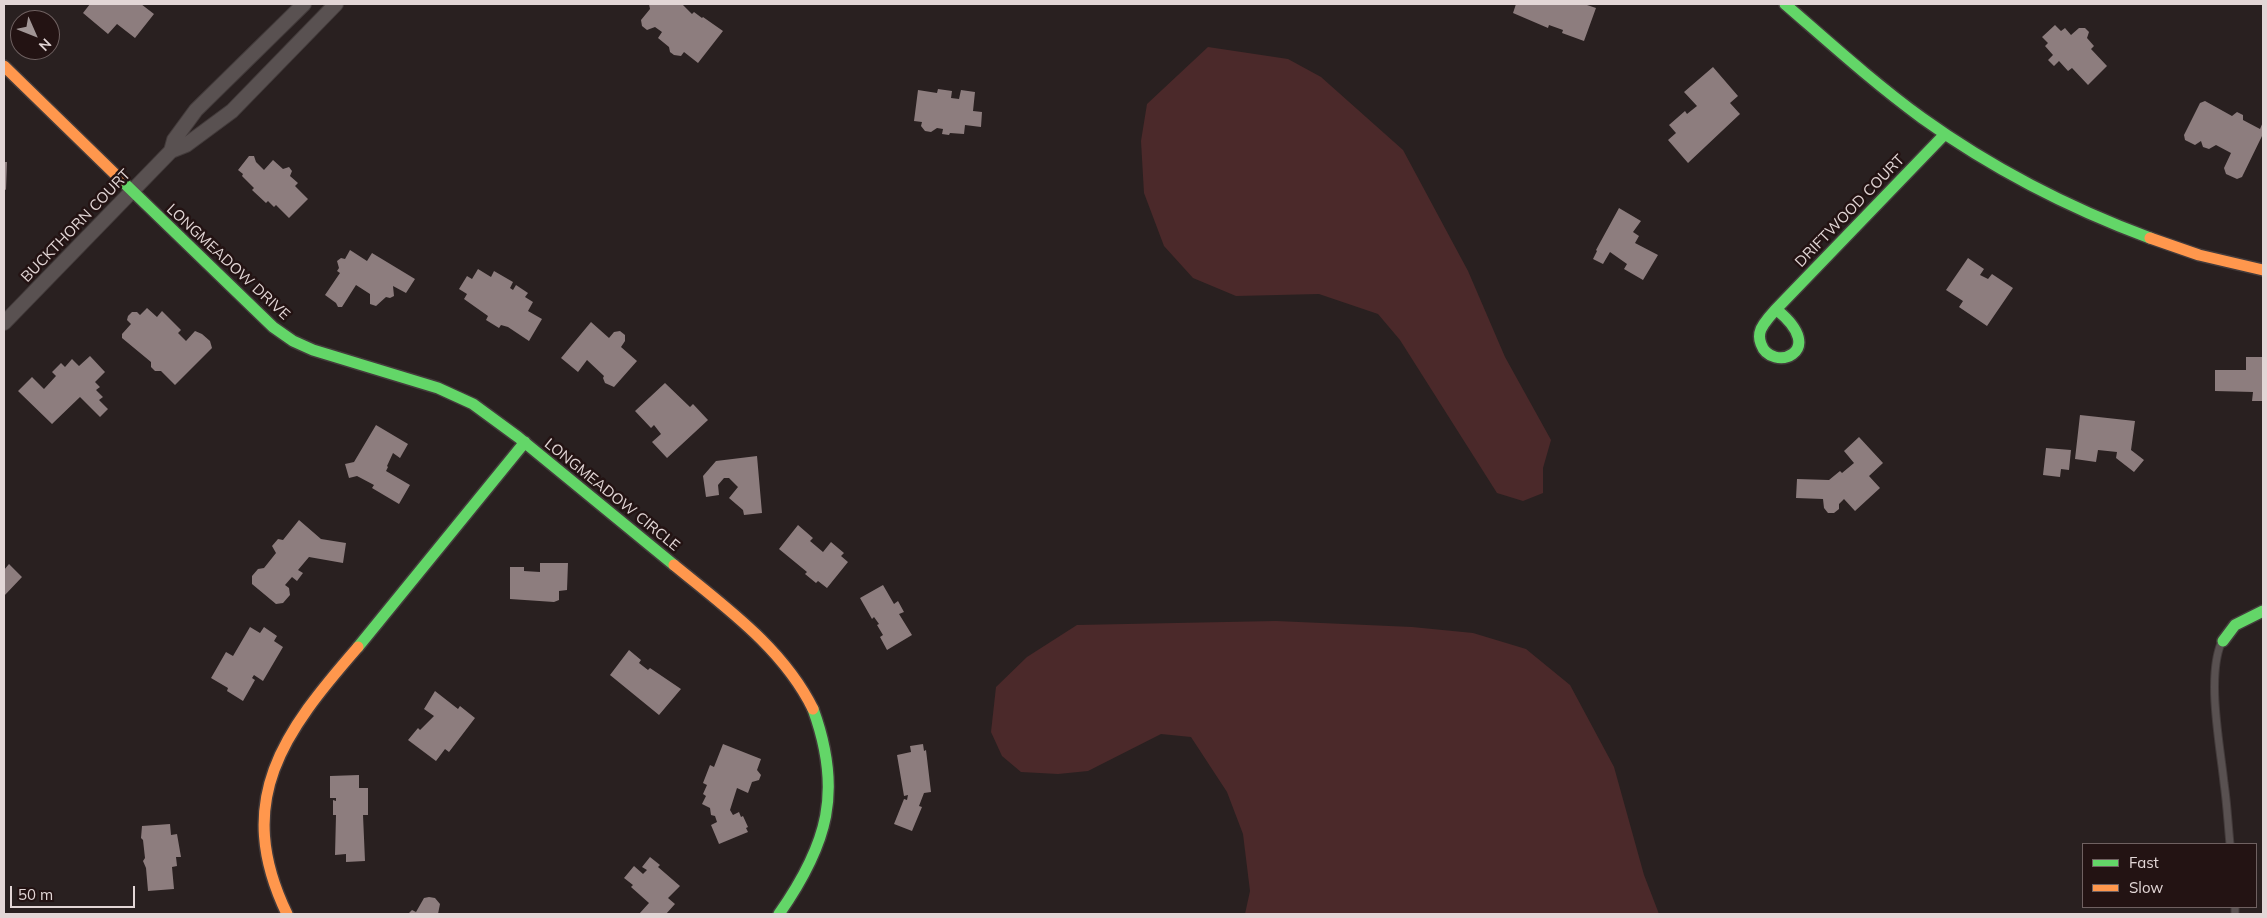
<!DOCTYPE html>
<html>
<head>
<meta charset="utf-8">
<style>
	body { margin:0 }
	#map { position:relative; width:2267px; height:918px; overflow:hidden; background:#292020; font-family:Mulish,sans-serif }
	canvas { display:block }
	.frame { position:absolute; inset:0; border:5px solid #e2d6d6; pointer-events:none }
	.legend { position:absolute; left:2082px; top:843px; width:175px; height:65px; box-sizing:border-box; background:#231313; border:1px solid #6f6161; margin:0; padding:6px 9px; list-style:none; font-size:15px; color:#e2d6d6 }
	.legend li { display:flex; align-items:center; gap:10px; height:25px }
	.legend b { width:25px; border:1px solid #6f6161 }
	.north { position:absolute; left:10px; top:10px; width:50px; height:50px; box-sizing:border-box; background:#231313; border:1px solid #6f6161; border-radius:50%; rotate:134deg; font-size:14px; font-weight:700; line-height:20px; text-align:center; color:#e2d6d6 }
	.north::after { content:''; display:block; margin:auto; width:18px; height:22px; background:#a19696; clip-path:polygon(50% 0,100% 100%,50% 72%,0 100%) }
	.scale { position:absolute; left:10px; top:886px; width:125px; height:22px; box-sizing:border-box; border:2px solid #e2d6d6; border-top:0; padding-left:6px; font-size:15px; line-height:18px; white-space:nowrap; color:#e2d6d6; -webkit-text-stroke:4px #231313; paint-order:stroke }
</style>
</head>
<body>
<div id="map">
<canvas width="2267" height="918"></canvas>
<div class="frame"></div>
<ul class="legend">
<li><b style="height:6px;background:#63d668"></b>Fast</li>
<li><b style="height:6px;background:#ff974d"></b>Slow</li>
</ul>
<div class="north">N</div>
<div class="scale">50 m</div>
</div>
<script>
const g = document.querySelector('canvas').getContext('2d');
g.lineJoin = 'round';
function fill(path, color) { g.fillStyle = color; g.fill(path, 'evenodd'); }
function strokePath(path, color, width, dash) { g.strokeStyle = color; g.lineWidth = width; g.lineCap = dash ? 'butt' : 'round'; g.setLineDash(dash || []); g.stroke(path); }
function write(font, color, halo, rows, align = 'center') {
  g.font = font + ' Mulish,sans-serif'; g.lineWidth = 5; g.setLineDash([]); g.textBaseline = 'middle'; g.strokeStyle = halo; g.fillStyle = color; for (const [text, x, y, turn = 0] of rows) {
    g.save(); g.translate(x, y); g.rotate((+turn || 0) * Math.PI / 180); g.textAlign = isNaN(turn) ? turn : align; if (halo) g.strokeText(text, 0, 0); g.fillText(text, 0, 0); g.restore();
  }
}
fill(new Path2D(`
	M1208 47 1288 59 1321 77 1403 150 1468 271 1505 357 1551 440 1543 468V493L1523 501 1497 493 1400 340 1378 314 1319 294 1236 296 1193 278 1164 246 1144 193 1141 141 1147 104Z
	M1276 621 1412 627 1473 633 1526 649 1570 685 1614 767 1644 875 1659 914H1245L1250 891 1243 834 1227 792 1191 737 1161 734 1088 771 1058 774 1021 772 1002 756 991 732 996 687 1027 657 1077 625Z`), '#4b292a');
fill(new Path2D(`
	M90 4H141L154 14 135 38 117 24 108 34 83 13Z
	M649 4H682L692 14 694 12 702 18 703 17 723 31 698 63 684 52 681 56 674 55 670 52 669 47 658 38 662 32 655 27 647 30 642 26 641 20 650 9Z
	M1516 4H1584L1596 8 1584 41 1562 33 1563 30 1549 25 1548 28 1513 13Z
	M2055 25 2061 31 2065 28 2071 35 2079 28H2085L2089 32 2087 38 2094 46 2091 49 2107 66 2088 85 2072 68 2068 71 2059 61 2054 66 2048 60 2053 55 2045 46 2048 43 2042 37Z
	M1713 67 1738 96 1730 103 1740 114 1688 163 1668 140 1676 133 1669 125 1685 111 1687 114 1697 106 1684 92Z
	M938 89 952 91 951 98 959 99 961 90 975 92 973 111 982 112 981 127 965 125 964 134 950 133 949 135 942 134 943 129 937 128 931 132 925 131 921 126 922 122 914 121 918 90 937 93Z
	M2205 101 2232 116 2237 112 2243 115V120L2260 129 2263 122V137L2262 136 2242 177 2237 179 2226 174 2224 168 2231 153 2216 145 2209 149 2203 147 2201 141 2195 145 2185 140 2184 135 2200 103Z
	M249 156H254L256 162 264 170 273 160 283 169 289 167 292 171 290 176 298 183 295 186 308 199 289 218 276 205 274 207 268 201 266 203 252 190 254 188 242 176 243 174 238 170Z
	M4 162H7L6 190 4 189Z
	M1619 208 1641 221 1633 232 1639 236 1635 243 1658 255 1643 280 1624 269 1627 264 1610 252 1603 264 1593 259 1597 251 1596 250Z
	M350 250 367 261 372 253 415 279 406 293 393 286 394 296 390 298 386 297 376 306 370 304V294L356 285 342 307H338L336 303 325 295 340 273 337 271 339 268 337 261 341 258 345 259Z
	M1968 258 1984 269 1980 275 1988 279 1992 274 2013 288 1987 326 1959 307 1963 301 1946 290Z
	M478 269 491 277 494 271 513 282 510 288 513 290 516 285 528 293 525 297 533 302 528 311 542 319 529 341 508 327 501 325 499 328 486 320 488 316 464 299 467 294 459 289 467 276 472 279Z
	M147 308 157 317 162 311 181 330 178 333 186 341 195 331 202 334 210 341 212 348 175 385 161 371H155L151 367V362L122 338V334L131 324 127 320 128 316 132 312H137L140 315Z
	M591 322 609 338 614 332 620 331 625 335V341L621 347 637 361 614 387 605 383 603 378 604 376 587 360 578 372 561 358Z
	M90 356 105 372 95 382 100 387 96 390 103 397 99 400 108 409 100 417 80 397 52 424 18 391 32 377 44 389 56 376 52 372 61 363 65 367 72 359 79 366Z
	M2246 357H2263L2262 401H2252L2253 392 2215 391V370H2246Z
	M665 383 690 407 693 404 708 420 667 458 652 442 661 434 654 425 651 428 635 411Z
	M2080 415 2135 421 2131 450 2144 460 2134 472 2116 458 2117 452 2098 450 2096 462 2075 459Z
	M376 425 408 444 400 458 393 453 387 466 388 467 386 471 410 485 399 504 372 488 374 485 357 476 349 478 345 464 354 462Z
	M1859 437 1883 463 1869 476 1880 488 1855 511 1844 499 1839 504V509L1834 513H1828L1824 508 1823 499 1796 498 1797 479 1829 480 1840 471 1842 473 1854 463 1844 451Z
	M2046 448 2071 450 2069 470 2061 469 2060 477 2043 475Z
	M757 456 762 513 744 515 743 510 729 498 738 487 729 478H724L718 485 719 495 706 497 703 476 716 461Z
	M299 520 321 539 346 543 343 563 309 557 298 570 303 573 297 581 292 577 285 585 289 588 290 595 283 603 276 604 252 584V576L258 569 264 568 276 553 272 546 278 539 283 540Z
	M798 525 813 538 810 541 823 552 831 542 844 553 841 556 848 562 827 588 818 581 816 583 805 574 807 572 779 549Z
	M540 563H568L567 590 559 591V600L554 602 510 599V567H524V571L540 572Z
	M9 564 22 577 4 596V570Z
	M883 585 894 604 898 601 904 612 899 614 912 635 887 650 880 637 883 635 877 625 879 624 874 617 872 619 860 598Z
	M250 627 260 633 264 627 277 636 274 641 283 647 263 681 254 675 252 678 255 680 243 701 227 691 228 688 211 678 226 652 233 656Z
	M629 650 641 660 639 663 648 670 650 668 681 689 659 715 610 675Z
	M435 691 458 709 460 706 475 718 449 752 445 749 436 761 408 740 418 728 420 730 434 716 424 709Z
	M723 744 761 759 757 770 761 775 759 780 752 782 748 793 737 788 730 810 733 815 739 812 741 817 743 816 748 827 746 828 748 832 719 844 711 825 717 822 715 816 711 815 710 808 702 804 706 796 703 794 707 785 703 783 710 765 714 767Z
	M923 744 924 751 926 750 931 792 924 793 919 806 922 807 912 831 894 824 904 799 907 800 908 795 904 796 897 755 911 752 910 746Z
	M359 775V788H368V815H363L365 861 346 862V854L335 855 336 815H333V800L336 801V798H330V776Z
	M170 824 171 835 177 834 181 857H176L177 866 172 867 174 889 148 891 146 868 143 861 145 858 143 840 141 838 142 826Z
	M650 857 660 865 658 867 680 886 668 898 675 904 666 914H639L649 903 631 887 633 885 624 878 634 866 643 874 647 870 642 867Z
	M429 897 435 898 440 904 438 914H408L412 910 416 912 424 898Z`), '#8d7d7e');
const lane = new Path2D(`
	M2222 641C2206 676 2220 744 2224 783 2227 803 2228 824 2230 844
	M2235 907V914`);
const street = new Path2D(`
	M171 151 174 140 196 110 304 4
	M4 323 171 151 186 145 232 111 336 4`);
const fast = new Path2D(`
	M1785 4C1830 43 1874 83 1922 118 1993 169 2069 208 2150 238
	M121 180 273 327 293 341 313 350 438 388 473 404 518 437 674 565
	M1777 310C1830 353 1771 373 1761 344 1759 339 1759 334 1761 329 1766 319 1775 310 1783 302L1945 134
	M2223 641 2235 625 2263 611
	M358 647 525 442
	M779 914C828 844 843 791 813 709`);
const slow = new Path2D(`
	M4 66 121 180
	M2150 238 2199 255 2263 270
	M674 565C725 607 783 648 813 709
	M287 914C232 800 284 732 358 647`);
strokePath(lane, '#433b3b', 9);
strokePath(street, '#433b3b', 16);
strokePath(fast, '#433b3b', 14);
strokePath(slow, '#433b3b', 14);
strokePath(lane, '#595151', 7);
strokePath(street, '#595151', 14);
strokePath(fast, '#63d668', 11);
strokePath(slow, '#ff974d', 11);
write('15px', '#e2d6d6', '#231313', [
	["DRIFTWOOD COURT",1850,211,-46],
	["BUCKTHORN COURT",76,226,-46],
	["LONGMEADOW DRIVE",228,262,43],
	["LONGMEADOW CIRCLE",612,495,39]
]);
</script>
</body>
</html>
